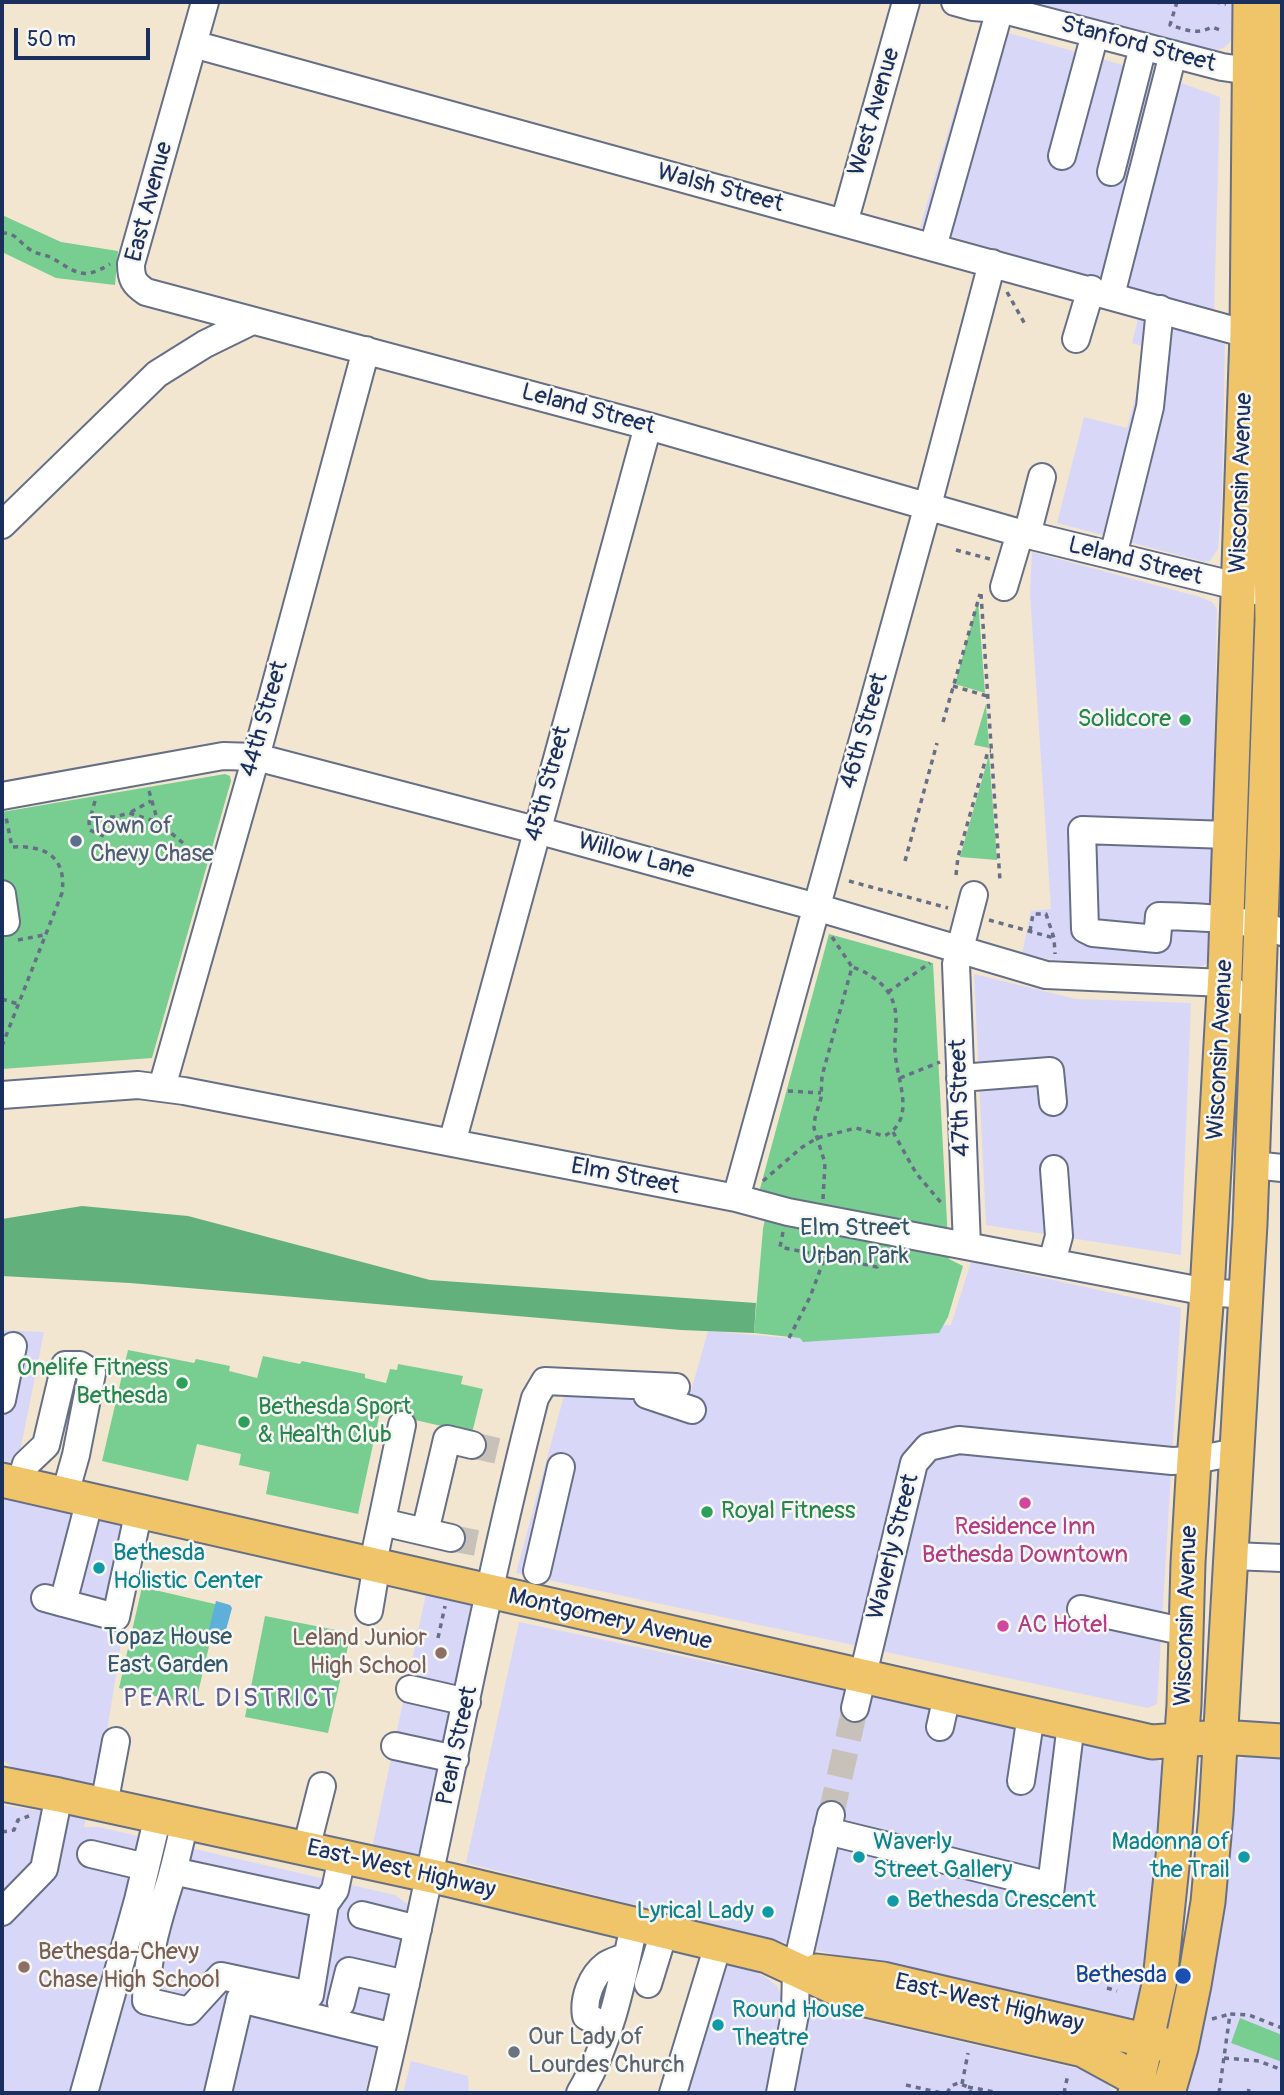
<!DOCTYPE html>
<html>
<head>
<meta charset="utf-8">
<style>
	body { margin:0 }
	#map { position:relative; width:1284px; height:2095px; overflow:hidden; background:#f2e6d0; font-family:Pangolin,sans-serif }
	canvas { display:block }
	.frame { position:absolute; inset:0; border:4px solid #1b2f5e; pointer-events:none }
	.scale { position:absolute; left:14px; top:28px; width:136px; height:32px; box-sizing:border-box; border:4px solid #1b2f5e; border-top:0; padding-left:9px; font-size:21px; line-height:24px; white-space:nowrap; color:#1b2f5e; -webkit-text-stroke:5px #f6f6f2; paint-order:stroke }
</style>
</head>
<body>
<div id="map">
<canvas width="1284" height="2095"></canvas>
<div class="frame"></div>
<div class="scale">50 m</div>
</div>
<script>
const g = document.querySelector('canvas').getContext('2d');
g.lineJoin = 'round';
function fill(path, color) { g.fillStyle = color; g.fill(path, 'evenodd'); }
function strokePath(path, color, width, dash) { g.strokeStyle = color; g.lineWidth = width; g.lineCap = dash ? 'butt' : 'round'; g.setLineDash(dash || []); g.stroke(path); }
function write(font, color, halo, rows, align = 'center') {
  g.font = font + ' Pangolin,sans-serif'; g.lineWidth = 5; g.setLineDash([]); g.textBaseline = 'middle'; g.strokeStyle = halo; g.fillStyle = color; for (const [text, x, y, turn = 0] of rows) {
    g.save(); g.translate(x, y); g.rotate((+turn || 0) * Math.PI / 180); g.textAlign = isNaN(turn) ? turn : align; if (halo) g.strokeText(text, 0, 0); g.fillText(text, 0, 0); g.restore();
  }
}
fill(new Path2D(`
	M1028 2H1235L1233 34 1230 42 1224 48 1205 52Z
	M980 25 1159 75 1220 97 1214 314 920 227Z
	M1139 315 1223 338 1225 342 1222 496 1218 549 1210 561 1205 562 1057 523 1084 417 1127 428 1149 348 1132 343Z
	M1032 552 1200 597 1212 602 1217 609 1211 911 1208 962 1203 966 1053 960 1022 954 1031 911 1051 909 1030 594Z
	M974 974 1076 999 1191 1003 1181 1255 986 1225Z
	M971 1262 1181 1308 1157 1704 1148 1708 516 1573 566 1388 691 1391 708 1331 789 1338 951 1325Z
	M2 1330 44 1332 14 1482 2 1480Z
	M2 1495 140 1524 98 1788 34 1782 2 1760Z
	M427 1589 474 1603 424 1847 415 1856 372 1848Z
	M519 1622 1155 1756 1167 1772 1151 1916 1135 2013 1129 2018H1117L840 1956 466 1863Z
	M1246 1756 1282 1758V2093H1188L1214 1975 1232 1813 1235 1766 1238 1760Z
	M2 1805 86 1818 84 1827H99L395 1895 410 1906 365 2093H2Z
	M718 1960 747 1968 767 1978 777 1986 784 2001 1088 2071 1105 2080 1114 2093H682Z
	M411 2061 468 2076 469 2093H403Z`), '#d9d7f7');
fill(new Path2D(`
	M2 215 61 242 118 251 115 285 56 278 2 252Z
	M978 600 985 693 955 684Z
	M986 704 989 748 974 745Z
	M989 755 997 860 960 857Z
	M225 774 230 776 231 781 152 1058 2 1069V812Z
	M829 934 933 963 949 1259 963 1266 948 1317 939 1333 803 1342 800 1338 754 1333 763 1229 769 1198 758 1196Z
	M128 1350 194 1363 196 1359 230 1366 229 1371 257 1378 263 1356 300 1364 302 1361 365 1374V1378L386 1383 390 1369 397 1370 398 1364 463 1376 461 1384 483 1389 472 1433 380 1412 358 1514 266 1494 270 1472 239 1465 241 1454 197 1444 188 1481 102 1461Z
	M142 1587 219 1605 195 1705 119 1688Z
	M265 1616 351 1633 328 1733 245 1717Z
	M1240 2018 1282 2035V2062L1231 2043Z`), '#78cd91');
fill(new Path2D(`
	M82 1206 188 1216 430 1280 756 1303 754 1333 681 1330 130 1283 2 1276V1219Z`), '#62b07b');
fill(new Path2D(`
	M216 1601 230 1605 232 1608 223 1641 207 1637Z`), '#5eafd9');
strokePath(new Path2D(`
	M472 1445 502 1452
	M451 1538 481 1544
	M831 1815 855 1708`), '#c7c1b9', 26, [26, 13]);
const minor = new Path2D(`
	M205 2 131 264C131 279 134 284 146 292L648 426 1020 533 1257 591
	M955 2 973 7 1000 9 1222 67 1269 74
	M193 44 1247 334
	M1062 156 1095 34
	M1111 172 1143 47
	M844 223 906 2
	M933 247 1000 9
	M1111 295 1173 54
	M1076 339 1091 289
	M2 525 157 374 205 344 252 321
	M1027 535 1042 477
	M1113 556 1150 407 1160 309
	M1004 587 1020 533
	M2 796 223 756 256 757 551 834 802 903 1046 975 1224 983 1259 1012
	M1228 835 1082 830 1085 929 1093 933 1157 939 1159 916C1202 917 1242 918 1282 932
	M2 894 6 922H2
	M960 1078 1050 1071 1053 1102
	M162 1087 256 757 366 350
	M2 1095 138 1085 184 1091 736 1198 788 1212 1207 1292 1246 1295
	M452 1143 648 426
	M1253 1165 1282 1168
	M736 1198 928 505 992 263
	M967 1246 956 964 974 895
	M1052 1262 1059 1236 1054 1169
	M647 1395 692 1410
	M2 1400 13 1346
	M20 1484 26 1464 46 1445 65 1365H80L92 1373 76 1455 65 1494
	M382 1522 451 1538
	M425 1532 447 1439 472 1445
	M1232 1556 1282 1558
	M373 1563 402 1425
	M537 1571 561 1467
	M45 1598 63 1603 90 1499
	M63 1603 116 1617 139 1510
	M1081 1609 1186 1632
	M369 1611 377 1564
	M410 1689 467 1702
	M855 1708 914 1463 928 1447 959 1440 1172 1461 1194 1460 1237 1452
	M940 1727 947 1696
	M395 1746 455 1759
	M1021 1781 1031 1715
	M104 1805 116 1741
	M185 1822C180 1842 176 1862 170 1882 158 1920 146 1960 146 2001L189 2011 221 1976 310 1995 325 1904 335 1890 342 1857
	M827 1831 1035 1882
	M306 1849 322 1786
	M91 1854 146 1867
	M173 1871 325 1904
	M1050 1894 1071 1724
	M2 1912 44 1869 59 1795
	M362 1915 418 1929
	M648 1984 664 1932
	M341 2003 349 1971 406 1984
	M608 2028 586 2016C583 1999 591 1976 606 1965 612 1961 621 1959 627 1956
	M84 2093 138 1900 158 1816
	M218 2093 240 1999 394 2037
	M381 2093C436 1862 476 1628 535 1398L545 1381 676 1387
	M580 2093C610 2043 622 1982 634 1925
	M673 2093 718 1945
	M780 2093 795 2014 796 1969 831 1815`);
const major = new Path2D(`
	M2 1480 1152 1742 1221 1737 1282 1741
	M2 1784 59 1795 450 1880 767 1956 857 1998 1083 2050 1138 2080 1148 2093
	M816 1971 883 1979 1170 2046
	M1135 2093 1160 1980 1174 1847 1184 1705 1188 1563 1194 1460 1207 1292 1225 973 1247 334 1250 2
	M1168 2093 1181 2048 1194 1985 1208 1902 1216 1814 1250 1224 1272 620 1271 543 1277 357 1282 5`);
strokePath(minor, '#666f86', 30);
strokePath(major, '#666f86', 37);
strokePath(new Path2D(`
	M1177 2 1170 25C1186 30 1197 35 1212 27L1223 31
	M1215 2 1226 4
	M2 233C15 232 19 242 29 249 36 254 43 254 50 257 76 271 81 282 110 264
	M1007 292 1026 326
	M956 550 990 559
	M981 594 1000 881
	M953 686 987 696
	M943 722 980 594
	M149 791 158 822 183 843
	M95 801 89 822 90 830 108 838
	M131 812 151 801
	M90 817H115L129 813 158 822
	M905 861 937 743
	M956 875 958 857 988 751H991
	M849 881 948 908
	M989 920 1054 938
	M1030 931 1033 914H1046L1054 938 1055 954
	M18 940 44 935
	M888 992 930 963
	M2 999 18 1004
	M2 1012V1041
	M2 1046 62 893C67 856 44 845 12 847L6 817
	M900 1078 940 1062
	M788 1091 821 1093
	M893 1132 916 1173 943 1205
	M763 1181 801 1148 817 1138 856 1128 884 1136C918 1120 896 1079 895 1051 894 1030 901 1011 888 992 880 980 865 971 852 967
	M823 1199 825 1163 814 1128 815 1118 821 1098 822 1076 852 967 832 937
	M783 1232 780 1247 877 1267 880 1252
	M789 1338 810 1297 825 1257
	M438 1638 445 1606
	M2 1832 14 1830 18 1820 29 1816
	M1107 1981 1125 1979
	M1107 1988 1117 1991
	M1212 2019 1230 2014
	M1224 2058 1259 2061 1282 2070
	M962 2084 968 2053
	M906 2085 942 2093
	M968 2087 1000 2093
	M947 2093 951 2086 958 2083 968 2087 971 2093
	M1064 2093 1068 2074
	M1219 2093 1230 2014 1249 2015 1282 2028
	M1248 2093 1249 2089`), '#666f86', 3.5, [5, 5]);
strokePath(minor, '#fff', 26);
strokePath(major, '#f0c469', 33);
for (const [x, y, r, color] of [
	[1185,720,7,"#2e9e5b"],
	[76,841,7,"#5c6f8a"],
	[182,1383,7,"#2e9e5b"],
	[244,1422,7,"#2e9e5b"],
	[1025,1503,7,"#d1479c"],
	[707,1512,7,"#2e9e5b"],
	[99,1568,7,"#0f9aa8"],
	[1003,1626,7,"#d1479c"],
	[441,1653,7,"#8d6e63"],
	[859,1857,7,"#0f9aa8"],
	[1244,1857,7,"#0f9aa8"],
	[893,1901,7,"#0f9aa8"],
	[768,1912,7,"#0f9aa8"],
	[24,1967,7,"#8d6e63"],
	[1183,1976,9,"#1a4fb4"],
	[718,2025,7,"#0f9aa8"],
	[514,2052,7,"#6b7280"]
]) { const dot = new Path2D(); dot.arc(x, y, r, 0, 2 * Math.PI); g.fillStyle = color; g.fill(dot); strokePath(dot, '#f6f6f2', 2.5); }
write('24px', '#1b2f5e', '#f6f6f2', [
	["Stanford Street",1138,45,15],
	["West Avenue",875,112,-74],
	["Walsh Street",720,189,15],
	["East Avenue",150,202,-75],
	["Leland Street",588,410,15],
	["Wisconsin Avenue",1242,483,-88],
	["Leland Street",1135,562,14],
	["44th Street",265,719,-74],
	["46th Street",865,731,-74],
	["45th Street",549,784,-75],
	["Willow Lane",636,857,15],
	["Wisconsin Avenue",1221,1050,-87],
	["47th Street",961,1098,-92],
	["Elm Street",625,1177,11],
	["Waverly Street",894,1547,-76],
	["Wisconsin Avenue",1187,1616,-88],
	["Montgomery Avenue",610,1620,13],
	["Pearl Street",458,1746,-78],
	["East-West Highway",401,1870,13],
	["East-West Highway",989,2004,13]
]);
write('24px', '#27864d', '#f6f6f2', [
	["Solidcore",1171,720],
	["Onelife Fitness",168,1369],
	["Bethesda",168,1397],
	["Bethesda Sport",258,1408,"left"],
	["& Health Club",258,1436,"left"],
	["Royal Fitness",721,1512,"left"]
], 'right');
write('24px', '#4e5e75', '#f6f6f2', [
	["Town of",90,827],
	["Chevy Chase",90,855]
], 'left');
write('24px', '#32566b', '#f6f6f2', [
	["Elm Street",855,1229],
	["Urban Park",855,1257],
	["Topaz House",168,1638],
	["East Garden",168,1666]
]);
write('24px', '#b23c85', '#f6f6f2', [
	["Residence Inn",1025,1528],
	["Bethesda Downtown",1025,1556],
	["AC Hotel",1017,1626,"left"]
]);
write('24px', '#0d838f', '#f6f6f2', [
	["Bethesda",113,1554],
	["Holistic Center",113,1582],
	["Waverly",873,1843],
	["Street Gallery",873,1871],
	["Madonna of",1230,1843,"right"],
	["the Trail",1230,1871,"right"],
	["Bethesda Crescent",907,1901],
	["Lyrical Lady",754,1912,"right"],
	["Round House",732,2011],
	["Theatre",732,2039]
], 'left');
write('24px', '#785e54', '#f6f6f2', [
	["Leland Junior",427,1639],
	["High School",427,1667],
	["Bethesda-Chevy",38,1953,"left"],
	["Chase High School",38,1981,"left"]
], 'right');
write('24px', '#164399', '#f6f6f2', [
	["Bethesda",1167,1976]
], 'right');
write('24px', '#5b616d', '#f6f6f2', [
	["Our Lady of",528,2038],
	["Lourdes Church",528,2066]
], 'left');
g.letterSpacing = '2px';
write('26px', '#605b8f', '#f6f6f2', [
	["PEARL DISTRICT",230,1699]
]);
g.letterSpacing = '0px';
</script>
</body>
</html>
